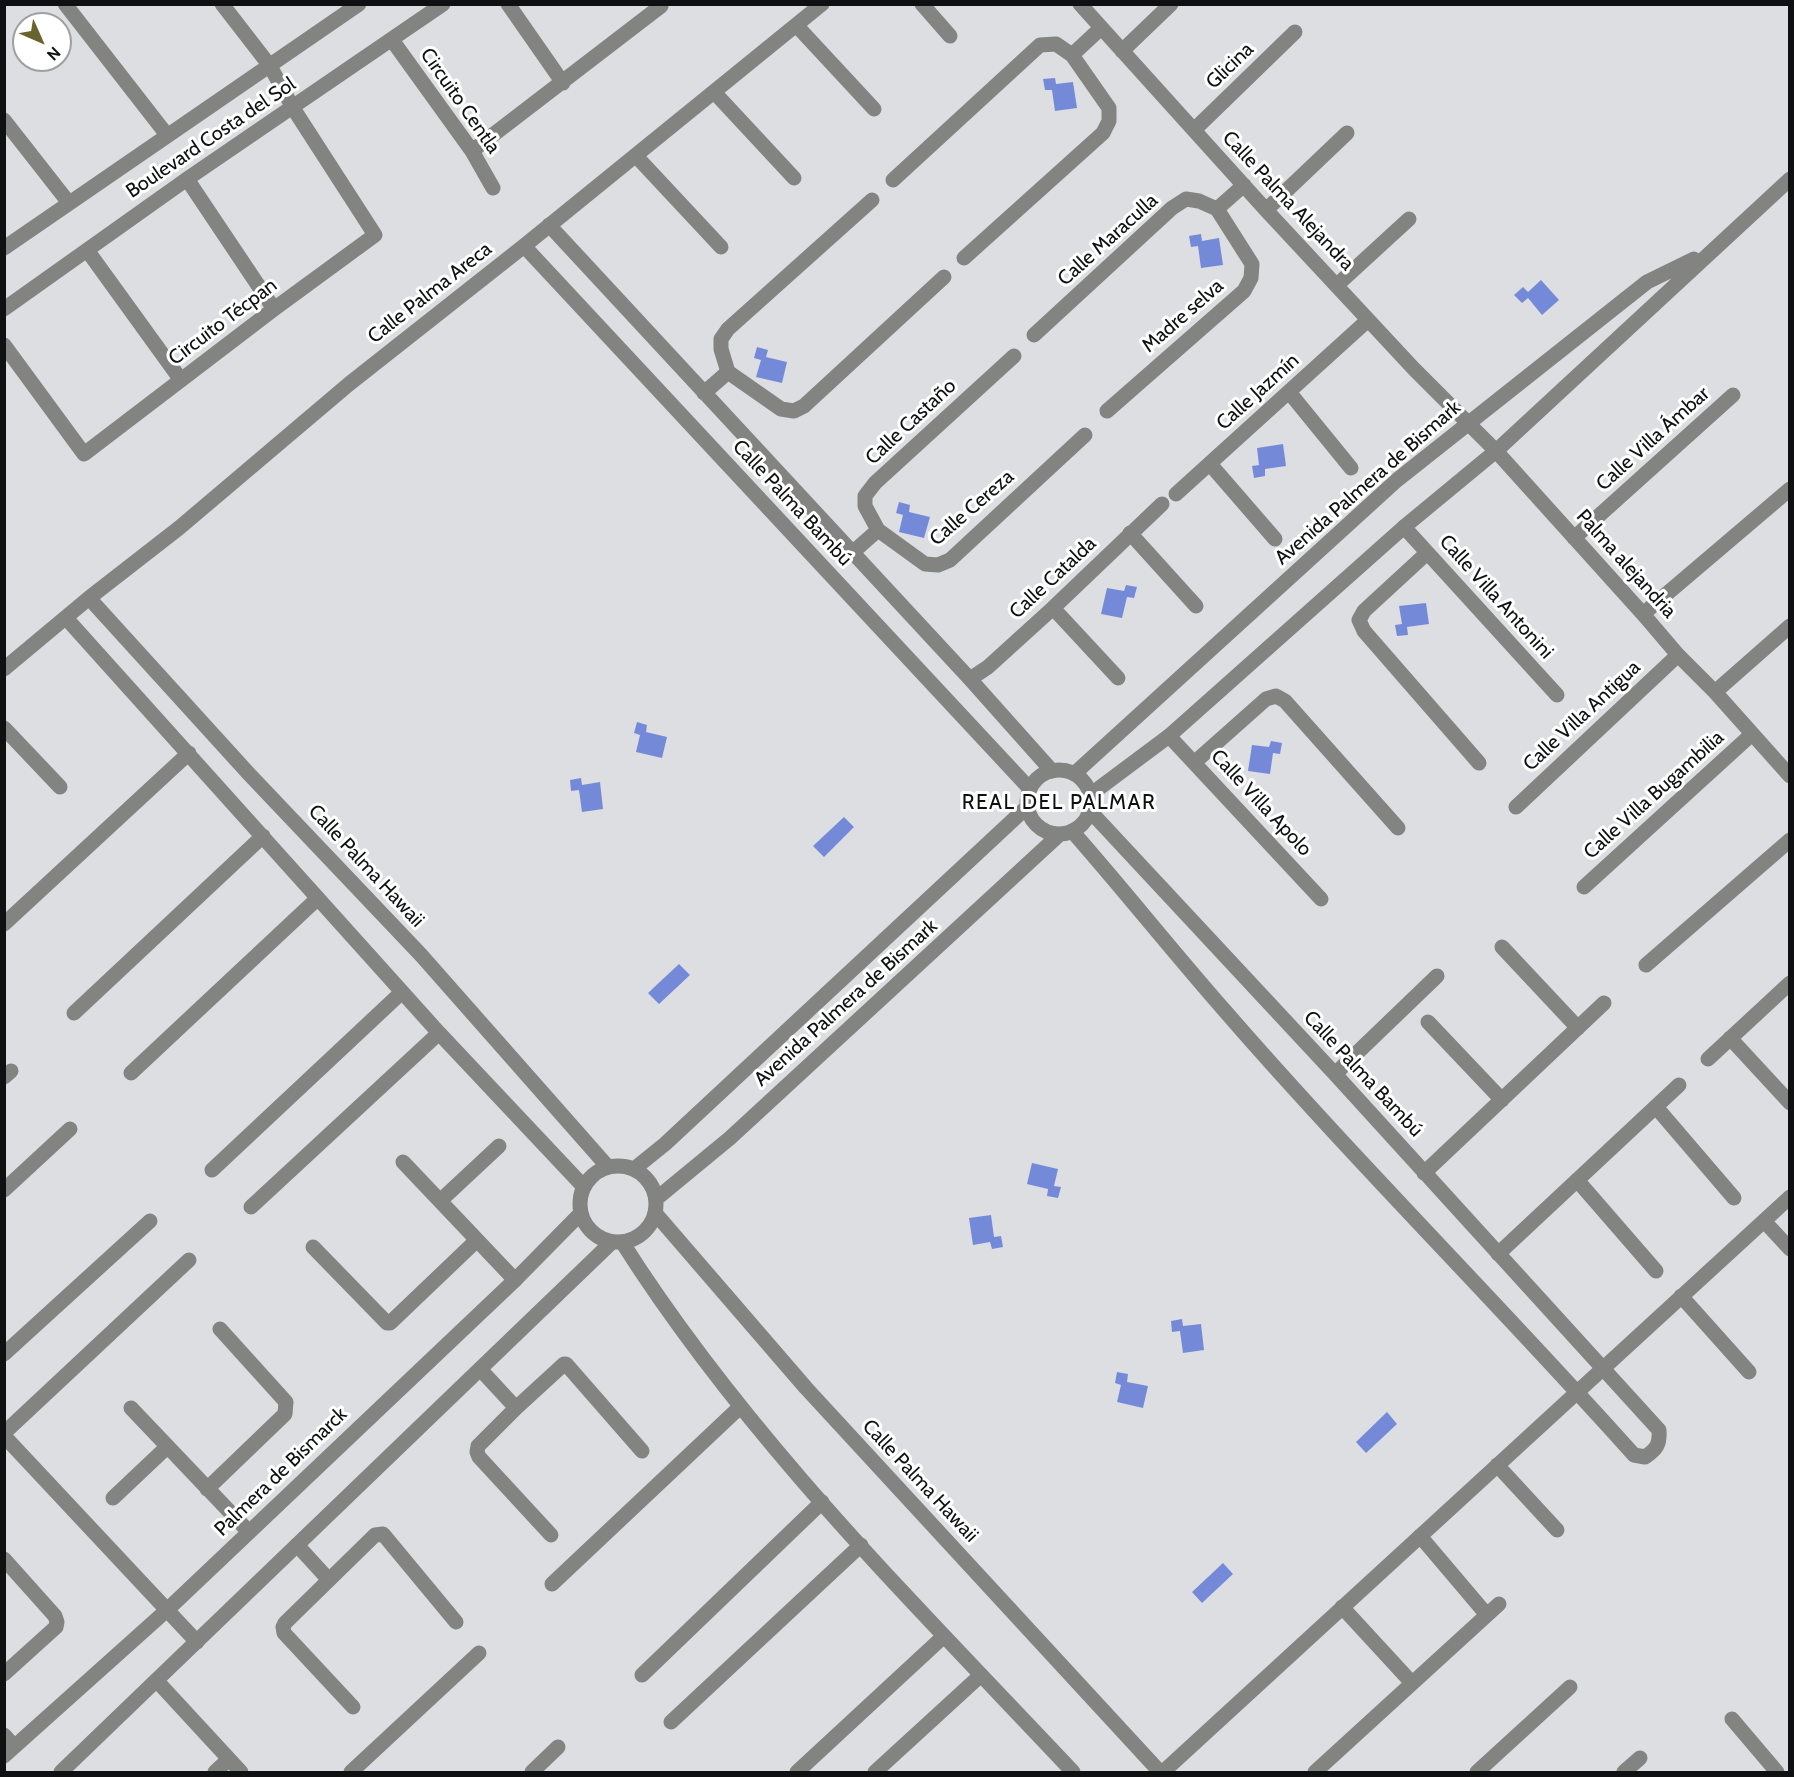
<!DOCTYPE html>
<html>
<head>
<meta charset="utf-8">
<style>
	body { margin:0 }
	#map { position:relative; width:1794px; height:1777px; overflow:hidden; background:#dddee1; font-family:Cabin,sans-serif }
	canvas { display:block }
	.frame { position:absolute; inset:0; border:6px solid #0f1011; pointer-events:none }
	.north { position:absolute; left:12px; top:12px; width:60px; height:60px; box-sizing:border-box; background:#fff; border:2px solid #9f9fa0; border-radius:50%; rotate:135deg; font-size:16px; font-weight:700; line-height:24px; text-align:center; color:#0f1011 }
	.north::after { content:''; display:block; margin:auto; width:21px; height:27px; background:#69632f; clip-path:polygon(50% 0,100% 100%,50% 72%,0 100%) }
</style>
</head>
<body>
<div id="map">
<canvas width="1794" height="1777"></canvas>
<div class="frame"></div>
<div class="north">N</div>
</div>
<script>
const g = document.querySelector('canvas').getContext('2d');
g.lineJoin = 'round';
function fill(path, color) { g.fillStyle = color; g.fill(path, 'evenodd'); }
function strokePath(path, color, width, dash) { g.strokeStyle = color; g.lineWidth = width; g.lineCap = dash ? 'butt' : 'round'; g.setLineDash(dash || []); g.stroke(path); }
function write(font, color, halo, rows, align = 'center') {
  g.font = font + ' Cabin,sans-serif'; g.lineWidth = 6; g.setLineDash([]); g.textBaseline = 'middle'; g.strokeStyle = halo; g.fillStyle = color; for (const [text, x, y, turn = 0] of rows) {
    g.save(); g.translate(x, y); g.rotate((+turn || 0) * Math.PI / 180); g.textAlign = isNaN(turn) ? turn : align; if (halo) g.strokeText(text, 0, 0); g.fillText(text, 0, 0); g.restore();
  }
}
fill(new Path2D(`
	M1055 78 1056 84 1073 82 1077 108 1055 111 1052 90H1045L1043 79Z
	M1201 234 1202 241 1219 238 1223 265 1201 268 1198 246 1191 247 1189 236Z
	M1541 280 1559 300 1542 315 1528 298 1522 303 1514 295 1523 287 1528 292Z
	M757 347 768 350 766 357 787 362 782 383 756 377 761 360 754 358Z
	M1283 444 1286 466 1265 469V476L1254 478 1252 466 1259 465 1257 448Z
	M899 502 910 505 909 512 930 517 924 538 899 532 903 515 896 513Z
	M1126 585 1137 587 1134 598 1127 597 1122 618 1101 614 1107 588 1124 591Z
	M1426 603 1429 624 1407 627 1408 635 1397 636 1395 625 1402 624 1399 606Z
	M637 722 647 725 646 732 667 737 662 758 636 752 640 735 634 733Z
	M1271 741 1282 743 1280 754 1273 753 1270 774 1248 771 1252 745 1269 747Z
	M581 778 582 785 600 782 603 809 582 812 579 790 571 791 570 780Z
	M844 817 854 827 824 857 813 846Z
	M679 964 690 975 659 1004 648 993Z
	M1032 1163 1058 1169 1054 1186 1061 1187 1058 1198 1047 1196 1048 1189 1027 1184Z
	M991 1215 994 1237 1001 1236 1003 1247 992 1249 990 1242 973 1245 969 1218Z
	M1182 1319 1183 1326 1201 1324 1204 1350 1183 1353 1180 1331 1172 1332 1171 1321Z
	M1117 1372 1128 1374 1127 1382 1148 1386 1143 1408 1117 1402 1121 1385 1115 1383Z
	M1387 1412 1397 1424 1366 1453 1356 1442Z
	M1223 1563 1233 1574 1202 1603 1192 1592Z`), '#748ad8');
strokePath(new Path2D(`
	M65 4 167 135
	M508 4 563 83
	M922 4 950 36
	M1080 4 1266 210 1414 369 1496 451 1643 614 1678 655 1715 692 1790 776
	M796 25 874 109
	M392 40 472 151 493 188
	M1122 51 1171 4
	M1072 55 1101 28
	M714 92 794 178
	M4 120 69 203
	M1194 130 1295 32
	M472 151 661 6 660 4
	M636 156 721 247
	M187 179 274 309
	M893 180 1040 45 1056 44 1072 55 1109 108V121L1103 133 964 258
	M872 200 728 329 721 339V349L728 372 781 409 794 411 804 406 944 277
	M1217 209 1244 185
	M1266 210 1347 133
	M549 225 970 679 1052 771
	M524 246 1030 789
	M4 248 359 4
	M87 250 181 380
	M1337 285 1409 219
	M4 309 187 179 443 4
	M1034 335 1172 208 1186 199 1199 201 1217 209
	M4 345 84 454 274 309 375 235 293 108 270 66 222 4
	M1014 356 875 483 865 496V506L878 530 925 564 938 565 950 560 1085 435
	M1289 392 1351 468
	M704 393 728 372
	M1107 411 1244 291 1251 278 1252 264 1217 209
	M1210 464 1275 539
	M1176 494 1368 320
	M1404 527 1557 695
	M1130 533 1196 606
	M1574 538 1733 395
	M852 553 878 530
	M1427 553 1364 611 1359 620 1364 631 1479 763
	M89 598 249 774 421 955 608 1167
	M1053 608 1118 678
	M1643 614 1790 489
	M66 618 439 1033 584 1187
	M4 669 89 598 179 528 349 384 524 246 822 4
	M970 679 988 667 1053 608 1162 504
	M1715 692 1790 626
	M4 728 60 787
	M1169 736 1321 899
	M1195 762 1266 699 1276 696 1285 701 1398 828
	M1516 807 1678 655
	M1072 831C1124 890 1173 952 1225 1011 1357 1163 1500 1305 1634 1455L1645 1457C1657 1449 1660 1444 1659 1430L1335 1074 1090 811
	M1584 887 1752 734
	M4 924 189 753
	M1502 947 1578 1028
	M1646 965 1790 840
	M74 1013 263 836
	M1428 1022 1502 1100
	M1730 1038 1790 1103
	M1708 1059 1790 983
	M131 1073 318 898
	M1335 1074 1437 976
	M4 1077 11 1071
	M1656 1107 1734 1198
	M403 1162 515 1280
	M212 1170 402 992
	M1424 1173 1604 1003
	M1577 1180 1656 1271
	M4 1190 70 1129
	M440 1201 499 1146
	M251 1207 439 1033
	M1764 1221 1790 1249
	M313 1247 387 1323H390L477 1240
	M1498 1254 1679 1085
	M1681 1296 1749 1372
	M4 1354 150 1221
	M480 1369 516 1408
	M131 1408 249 1532
	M4 1433 189 1260
	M4 1436 197 1642
	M1497 1465 1557 1530
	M207 1489 285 1414 286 1402 220 1329
	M113 1498 167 1447
	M551 1535 479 1457 477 1452 478 1446 516 1408 564 1364H566L642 1451
	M1420 1536 1487 1615
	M297 1545 329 1580
	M4 1559 55 1616 57 1622 56 1627 4 1674
	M552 1584 740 1407
	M1342 1607 1412 1683
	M642 1675 822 1502
	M157 1681 241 1772
	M353 1707 284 1633 283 1627 285 1623 375 1535 383 1534 456 1622
	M1732 1719 1777 1772
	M671 1722 861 1545
	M4 1735 14 1746
	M215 1772 229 1759
	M351 1772 479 1653
	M532 1772 558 1747
	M797 1772 944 1636
	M875 1772 981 1675
	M1163 1772 1790 1197
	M1315 1772 1499 1604
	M1477 1772 1570 1687
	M1624 1772 1640 1758`), '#838382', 15);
strokePath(new Path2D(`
	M1027 802a32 32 0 1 1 64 0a32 32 0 1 1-64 0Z
	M1074 774 1397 480 1647 282 1694 259
	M1090 795 1169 736 1404 527 1496 451 1790 179
	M580 1204a38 38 0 1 1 76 0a38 38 0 1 1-76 0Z
	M634 1169 665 1144 1027 807
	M656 1199 730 1138 1060 834
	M655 1213 806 1388 1160 1772
	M622 1242C747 1439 915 1604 1073 1772
	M4 1756 167 1610 515 1280 581 1213
	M61 1772 612 1242`), '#838382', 15);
write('20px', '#0f1011', '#fff', [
	["Glicina",1230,66,-44],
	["Circuito Centla",460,101,55],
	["Boulevard Costa del Sol",211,138,-34],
	["Calle Palma Alejandra",1288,201,47],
	["Calle Maraculla",1108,240,-42],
	["Calle Palma Areca",430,293,-38],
	["Madre selva",1183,316,-41],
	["Circuito Técpan",223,322,-37],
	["Calle Jazmín",1258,392,-42],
	["Calle Castaño",911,422,-43],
	["Calle Villa Ámbar",1653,439,-42],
	["Avenida Palmera de Bismark",1368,483,-41],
	["Calle Palma Bambú",792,503,47],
	["Calle Cereza",972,508,-41],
	["Palma alejandria",1626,564,48],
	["Calle Catalda",1053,578,-43],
	["Calle Villa Antonini",1496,597,48],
	["Calle Villa Antigua",1582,716,-43],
	["Calle Villa Bugambilia",1654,795,-42],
	["Calle Villa Apolo",1261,803,47],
	["Calle Palma Hawaii",366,866,47],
	["Avenida Palmera de Bismark",846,1003,-42],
	["Calle Palma Bambú",1363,1074,47],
	["Palmera de Bismarck",281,1472,-44],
	["Calle Palma Hawaii",920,1481,47]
]);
g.letterSpacing = '1.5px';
write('21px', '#0f1011', '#fff', [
	["REAL DEL PALMAR",1059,803]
]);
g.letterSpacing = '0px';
</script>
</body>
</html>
